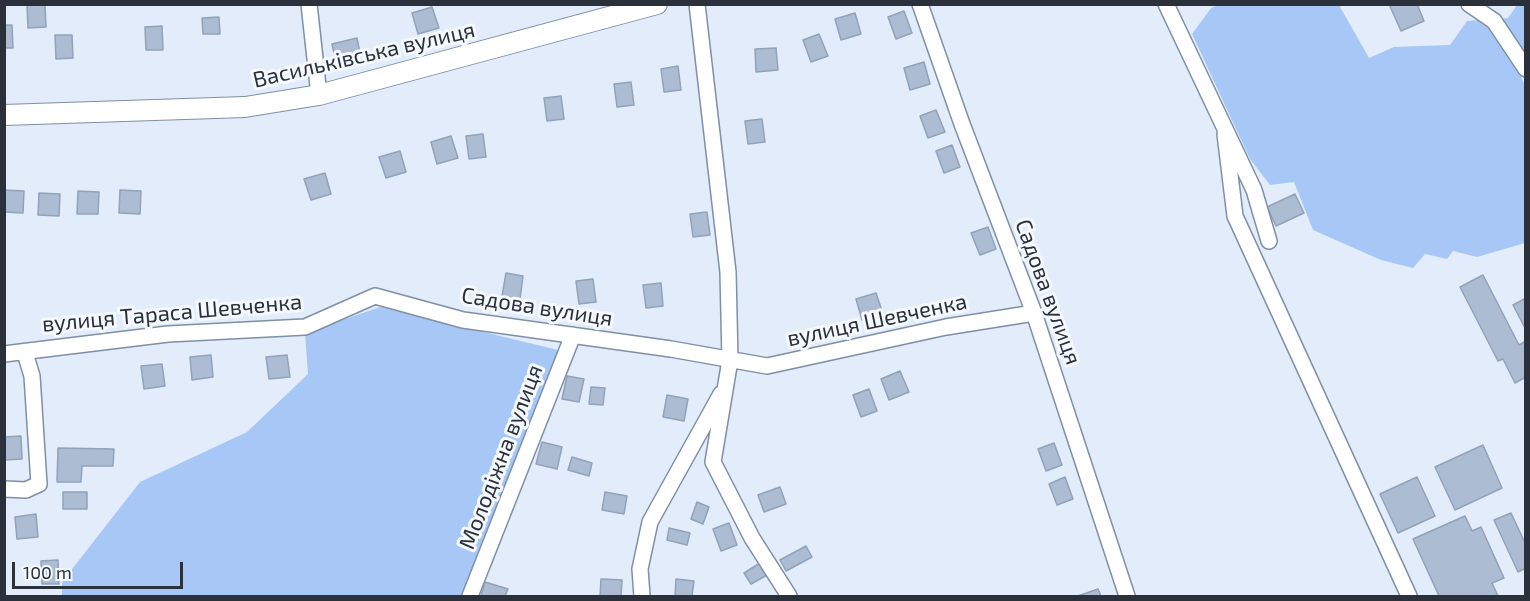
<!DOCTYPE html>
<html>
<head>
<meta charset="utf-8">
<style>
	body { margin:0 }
	#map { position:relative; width:1530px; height:601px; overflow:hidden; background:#e2ecfb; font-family:"Exo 2",sans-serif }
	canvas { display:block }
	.frame { position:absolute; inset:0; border:6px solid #2a313a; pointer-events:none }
	.scale { position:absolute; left:12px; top:562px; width:171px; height:27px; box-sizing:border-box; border:3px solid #2a313a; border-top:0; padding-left:8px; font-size:18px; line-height:21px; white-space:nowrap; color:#2a313a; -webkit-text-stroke:4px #f5f9fe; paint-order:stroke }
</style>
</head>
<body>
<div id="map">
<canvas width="1530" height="601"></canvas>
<div class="frame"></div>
<div class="scale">100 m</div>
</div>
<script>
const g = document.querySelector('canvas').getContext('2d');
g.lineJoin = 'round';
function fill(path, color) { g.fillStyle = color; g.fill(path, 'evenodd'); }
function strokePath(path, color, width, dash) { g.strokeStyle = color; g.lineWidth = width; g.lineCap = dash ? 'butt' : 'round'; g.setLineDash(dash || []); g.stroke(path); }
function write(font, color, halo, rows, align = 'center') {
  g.font = font + ' "Exo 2",sans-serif'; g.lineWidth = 6; g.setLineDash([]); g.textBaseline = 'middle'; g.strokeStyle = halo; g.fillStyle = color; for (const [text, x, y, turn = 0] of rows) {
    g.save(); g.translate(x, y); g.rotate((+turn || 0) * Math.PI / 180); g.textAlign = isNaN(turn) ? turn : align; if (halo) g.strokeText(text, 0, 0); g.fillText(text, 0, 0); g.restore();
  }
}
fill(new Path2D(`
	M1218 5H1339L1369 58 1394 47 1450 45 1467 21 1508 18 1517 5H1525V69L1520 75 1526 87 1525 243 1477 257 1453 251 1447 259 1425 254 1413 268 1381 260 1313 230 1294 182 1270 185 1250 159 1192 34 1211 8Z
	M380 307 558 350 464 596H62V582L140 482 247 432 308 374 305 333Z`), '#a7c8f6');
const building = new Path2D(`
	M45 4 46 27 28 28 27 5Z
	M1389 4H1417L1424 21 1401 31Z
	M432 7 439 28 418 34 412 13Z
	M904 11 912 33 896 39 888 17Z
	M855 13 861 34 841 40 835 19Z
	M219 17 220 34H203L202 18Z
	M4 25H12L13 48H4Z
	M162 26 163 50H146L145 27Z
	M819 34 828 56 811 62 803 40Z
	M55 35H72L73 58 56 59Z
	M357 38 360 53 335 58 332 44Z
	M776 48 778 70 756 72 755 49Z
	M924 62 930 84 910 90 904 68Z
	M678 66 681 90 664 92 661 69Z
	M631 82 634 105 617 107 614 84Z
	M561 96 564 119 547 121 544 98Z
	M936 110 945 132 928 138 920 116Z
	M762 119 765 142 748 144 745 121Z
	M483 134 486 157 469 159 466 136Z
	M451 136 458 158 437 164 431 142Z
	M952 145 960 167 944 173 936 151Z
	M400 151 406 172 386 178 379 157Z
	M325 173 331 194 311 200 304 179Z
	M4 190 24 191 23 213 4 212Z
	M120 190 141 191 140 214 119 213Z
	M78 191 99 192 98 214H77Z
	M39 193 60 194 59 216 38 215Z
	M1295 194 1304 213 1276 226 1267 207Z
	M707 212 710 235 693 237 690 214Z
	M988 227 996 249 980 255 971 233Z
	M506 273 523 276 520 299 502 296Z
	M1483 275 1519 345 1526 341V377L1515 383 1503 359 1498 361 1460 287Z
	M593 279 596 302 579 304 576 281Z
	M661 283 663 306 646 308 643 285Z
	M876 293 883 314 862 320 856 299Z
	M1526 298V330L1513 305Z
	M211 355 213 377 192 380 190 357Z
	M287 355 290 377 269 379 266 357Z
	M162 364 165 386 144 389 141 366Z
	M900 371 909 392 889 400 881 379Z
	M567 376 584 379 579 402 562 399Z
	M591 387 605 388 603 405 589 404Z
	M869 389 877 411 861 417 853 395Z
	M667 395 688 399 684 421 663 417Z
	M21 436 22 459 5 460 4 437Z
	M542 442 562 447 557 469 536 464Z
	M1054 443 1062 465 1046 471 1038 449Z
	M1483 445 1502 488 1455 510 1435 467Z
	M58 448 114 449 113 466H82L81 482H57Z
	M572 457 592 463 589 476 568 470Z
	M1065 477 1073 499 1057 505 1049 484Z
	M1417 477 1435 516 1398 533 1380 494Z
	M780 487 786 504 764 512 758 495Z
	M63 492H87V509H63Z
	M605 492 627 496 624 514 602 510Z
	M697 502 709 507 703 524 691 519Z
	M1511 513 1526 545V568L1518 572 1494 520Z
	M36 514 38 537 17 539 15 517Z
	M1465 516 1472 531 1481 527 1504 578 1492 583 1498 596H1439L1413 539Z
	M729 523 737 545 721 551 713 529Z
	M669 528 690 533 687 545 667 540Z
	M806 546 812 557 786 571 780 560Z
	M58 560 59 584H42L41 561Z
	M760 563 767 575 751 584 744 573Z
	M601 579 622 580 621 596H600Z
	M676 579 694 581 692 596H675Z
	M485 582 508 589 505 596H481Z
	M1098 589 1101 596H1078Z`);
fill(building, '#abbcd3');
strokePath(building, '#92a2b8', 1.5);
const minor = new Path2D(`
	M309 4 319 95
	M697 4 728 272 730 360 713 462 752 538 789 596
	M920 4 962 124 1034 313 1127 596
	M1166 4 1254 190 1269 241
	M1469 4 1494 21 1526 69
	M1225 134 1235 216 1409 596
	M4 354 168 334 305 327 375 296 463 320 671 349 767 366 946 327 1034 313
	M4 489 26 490 39 484 32 376 25 353
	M470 596 573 335
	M642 596 640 569 650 522 721 394`);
const major = new Path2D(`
	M4 115 245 107 319 95 657 4`);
strokePath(minor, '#7f8fa4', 18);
strokePath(major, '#7f8fa4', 22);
strokePath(minor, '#fff', 15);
strokePath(major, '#fff', 20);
write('22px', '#2a313a', '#f5f9fe', [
	["Васильківська вулиця",364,55,-13],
	["Садова вулиця",1048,292,70],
	["Садова вулиця",537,307,9],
	["вулиця Тараса Шевченка",172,313,-5],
	["вулиця Шевченка",877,320,-12],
	["Молодіжна вулиця",501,457,-69]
]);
</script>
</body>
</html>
